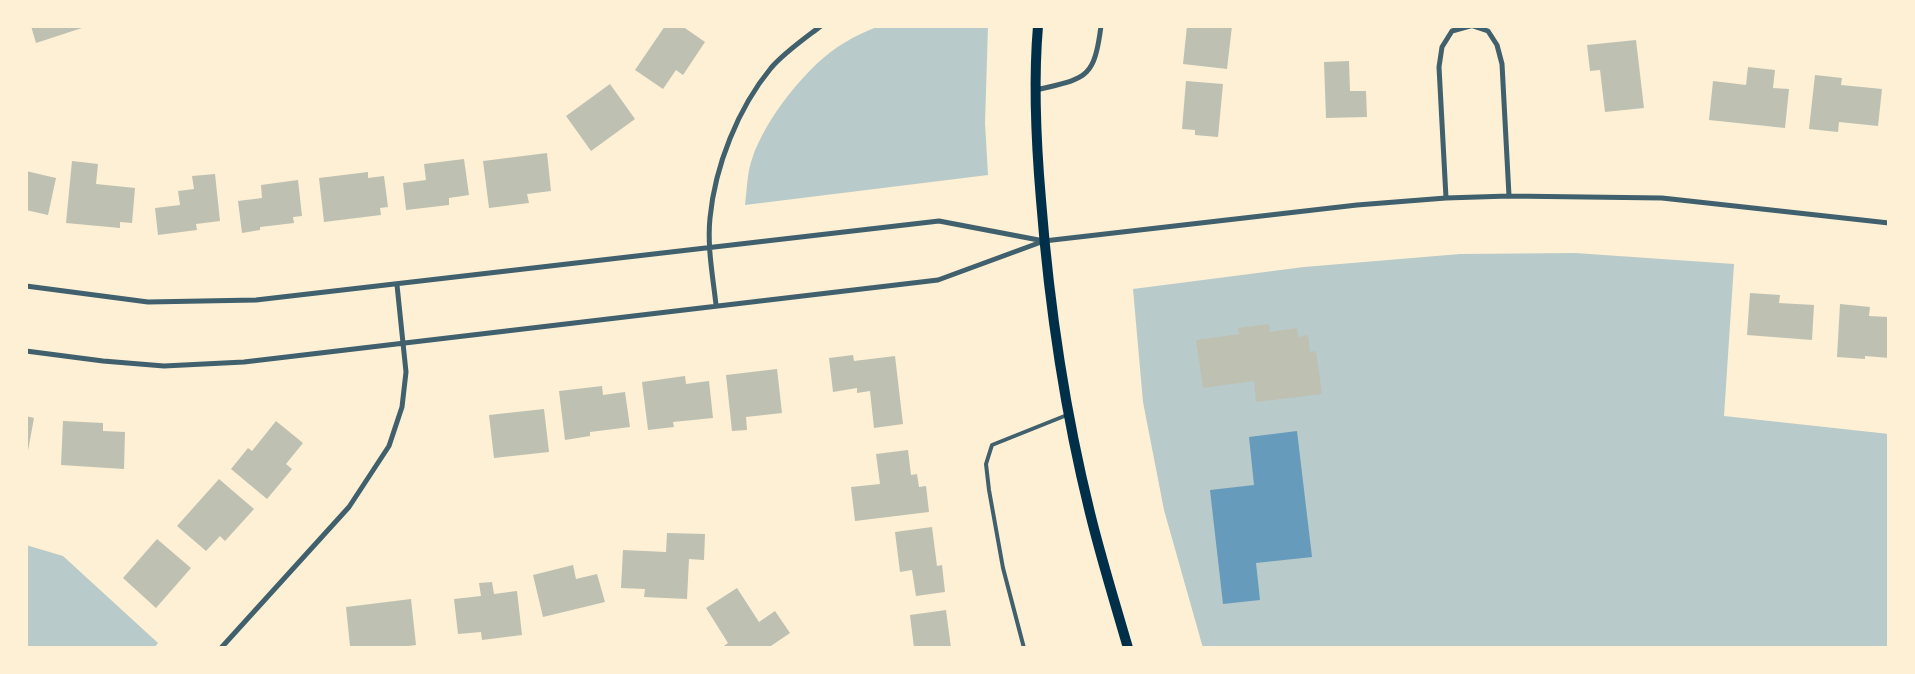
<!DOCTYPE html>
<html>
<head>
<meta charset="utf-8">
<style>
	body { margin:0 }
	#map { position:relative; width:1915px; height:674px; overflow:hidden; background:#fdf0d5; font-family:"Varela Round",sans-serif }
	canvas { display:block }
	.frame { position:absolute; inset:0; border:28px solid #fdf0d5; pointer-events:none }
</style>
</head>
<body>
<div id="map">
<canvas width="1915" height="674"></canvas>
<div class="frame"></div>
</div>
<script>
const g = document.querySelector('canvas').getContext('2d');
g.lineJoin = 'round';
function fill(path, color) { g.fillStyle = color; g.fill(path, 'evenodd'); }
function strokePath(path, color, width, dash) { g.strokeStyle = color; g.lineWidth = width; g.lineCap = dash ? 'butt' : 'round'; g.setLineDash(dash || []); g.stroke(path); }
fill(new Path2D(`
	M879 26H988L985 123 988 175 745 205C747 190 747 173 752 159 765 119 808 64 844 43 855 36 867 31 879 26Z
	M1575 253 1734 264 1724 416 1889 434V648H1203L1164 510 1143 402 1133 289 1304 267 1460 254Z
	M26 545 63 556 158 643 154 648H26Z`), '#b9caca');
fill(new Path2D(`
	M1297 431 1312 557 1256 563 1260 600 1223 604 1210 490 1254 485 1249 437Z`), '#669bbc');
fill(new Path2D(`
	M31 26H85V27L36 43Z
	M665 26H682L705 42 683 75 676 70 663 89 635 70Z
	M1187 26H1232L1227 69 1183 64Z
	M1636 40 1644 108 1605 112 1600 70 1590 71 1587 45Z
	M1349 61 1350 91H1366L1367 117 1326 118 1324 62Z
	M1748 67 1775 70 1773 88 1789 89 1785 128 1709 120 1713 81 1746 85Z
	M1815 75 1842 78 1841 85 1882 89 1878 126 1839 122 1838 132 1809 129Z
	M1186 81 1223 84 1218 137 1195 135V130L1182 129Z
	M610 84 635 119 591 151 566 116Z
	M547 153 551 191 527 194 529 203 489 208 483 161Z
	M464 159 469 195 449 198V205L406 210 403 183 426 180 424 164Z
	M72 161 98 164 96 184 135 188 132 223 120 222V228L66 223Z
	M26 171 56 178 48 215 26 210Z
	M368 172V178L384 176 388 207 380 208 381 215 324 222 319 178Z
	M215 174 220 221 196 224 197 230 158 235 155 208 180 205 178 191 194 189 192 176Z
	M298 180 302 216 293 217 294 223 260 227V230L242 233 238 201 262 198 261 185Z
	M1750 293 1780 295 1779 303 1814 305 1812 340 1747 335Z
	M1840 304 1870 307 1869 316 1889 317V358L1865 356V359L1837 357Z
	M1269 324 1270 332 1297 328 1298 337 1308 335 1310 352 1316 351 1322 394 1256 402 1254 381 1203 388 1196 340 1239 334 1238 328Z
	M853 355 854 361 895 356 903 424 874 428 870 391 857 393V388L833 392 829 358Z
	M777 369 782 413 746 417 747 430 732 431 726 375Z
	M685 376 686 384 709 381 713 418 673 422 674 427 648 430 642 382Z
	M602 386 603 395 625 392 630 427 590 432V436L565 440 559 391Z
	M544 409 549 452 494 458 489 415Z
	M26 416 34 418 27 456H26Z
	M63 421 103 423V431L125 432 124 469 61 465Z
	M276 421 303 443 286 464 292 469 267 499 231 469 248 448 252 451Z
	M908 450 911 475 917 474 919 487 926 486 929 512 855 521 851 487 880 484 876 454Z
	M219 479 254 509 225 541 220 536 206 551 177 526Z
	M932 527 937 566 942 565 945 592 916 596 912 570 900 572 895 532Z
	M667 533 705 534 704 560 689 559 687 599 644 597 645 589 621 588 623 550 666 552Z
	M157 539 191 568 156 608 123 578Z
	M573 565 576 579 597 574 605 602 543 617 533 575Z
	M492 582 494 594 517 591 522 635 482 640 481 632 458 634 454 599 481 596 479 583Z
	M737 588 759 622 775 611 790 633 768 648H721L728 643 706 608Z
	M411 599 416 645 393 648 350 646 346 607Z
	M946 610 951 648H914L910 615Z`), '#bec0b2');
strokePath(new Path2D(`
	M1024 648 1003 568 989 490 986 464 992 445 1067 415`), '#3f606c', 4);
strokePath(new Path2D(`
	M1473 26 1488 31 1497 45 1502 64 1509 196
	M1036 90C1086 78 1094 80 1101 26
	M1446 198 1439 67 1442 47 1452 31 1470 26
	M26 286 148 302 256 300 939 221 1044 241
	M716 305C713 277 707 247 710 218 715 166 738 108 771 68 785 52 804 39 821 26
	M26 351 103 361 164 366 244 362 938 280 1044 241 1357 205 1446 198 1509 196 1662 198 1889 223
	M221 648 349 507 389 446 402 407 406 372 397 285`), '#3f606c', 5);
strokePath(new Path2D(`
	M1038 26C1033 84 1036 142 1041 200 1049 303 1065 412 1090 513 1101 558 1115 603 1128 648`), '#003049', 10);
</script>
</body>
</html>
